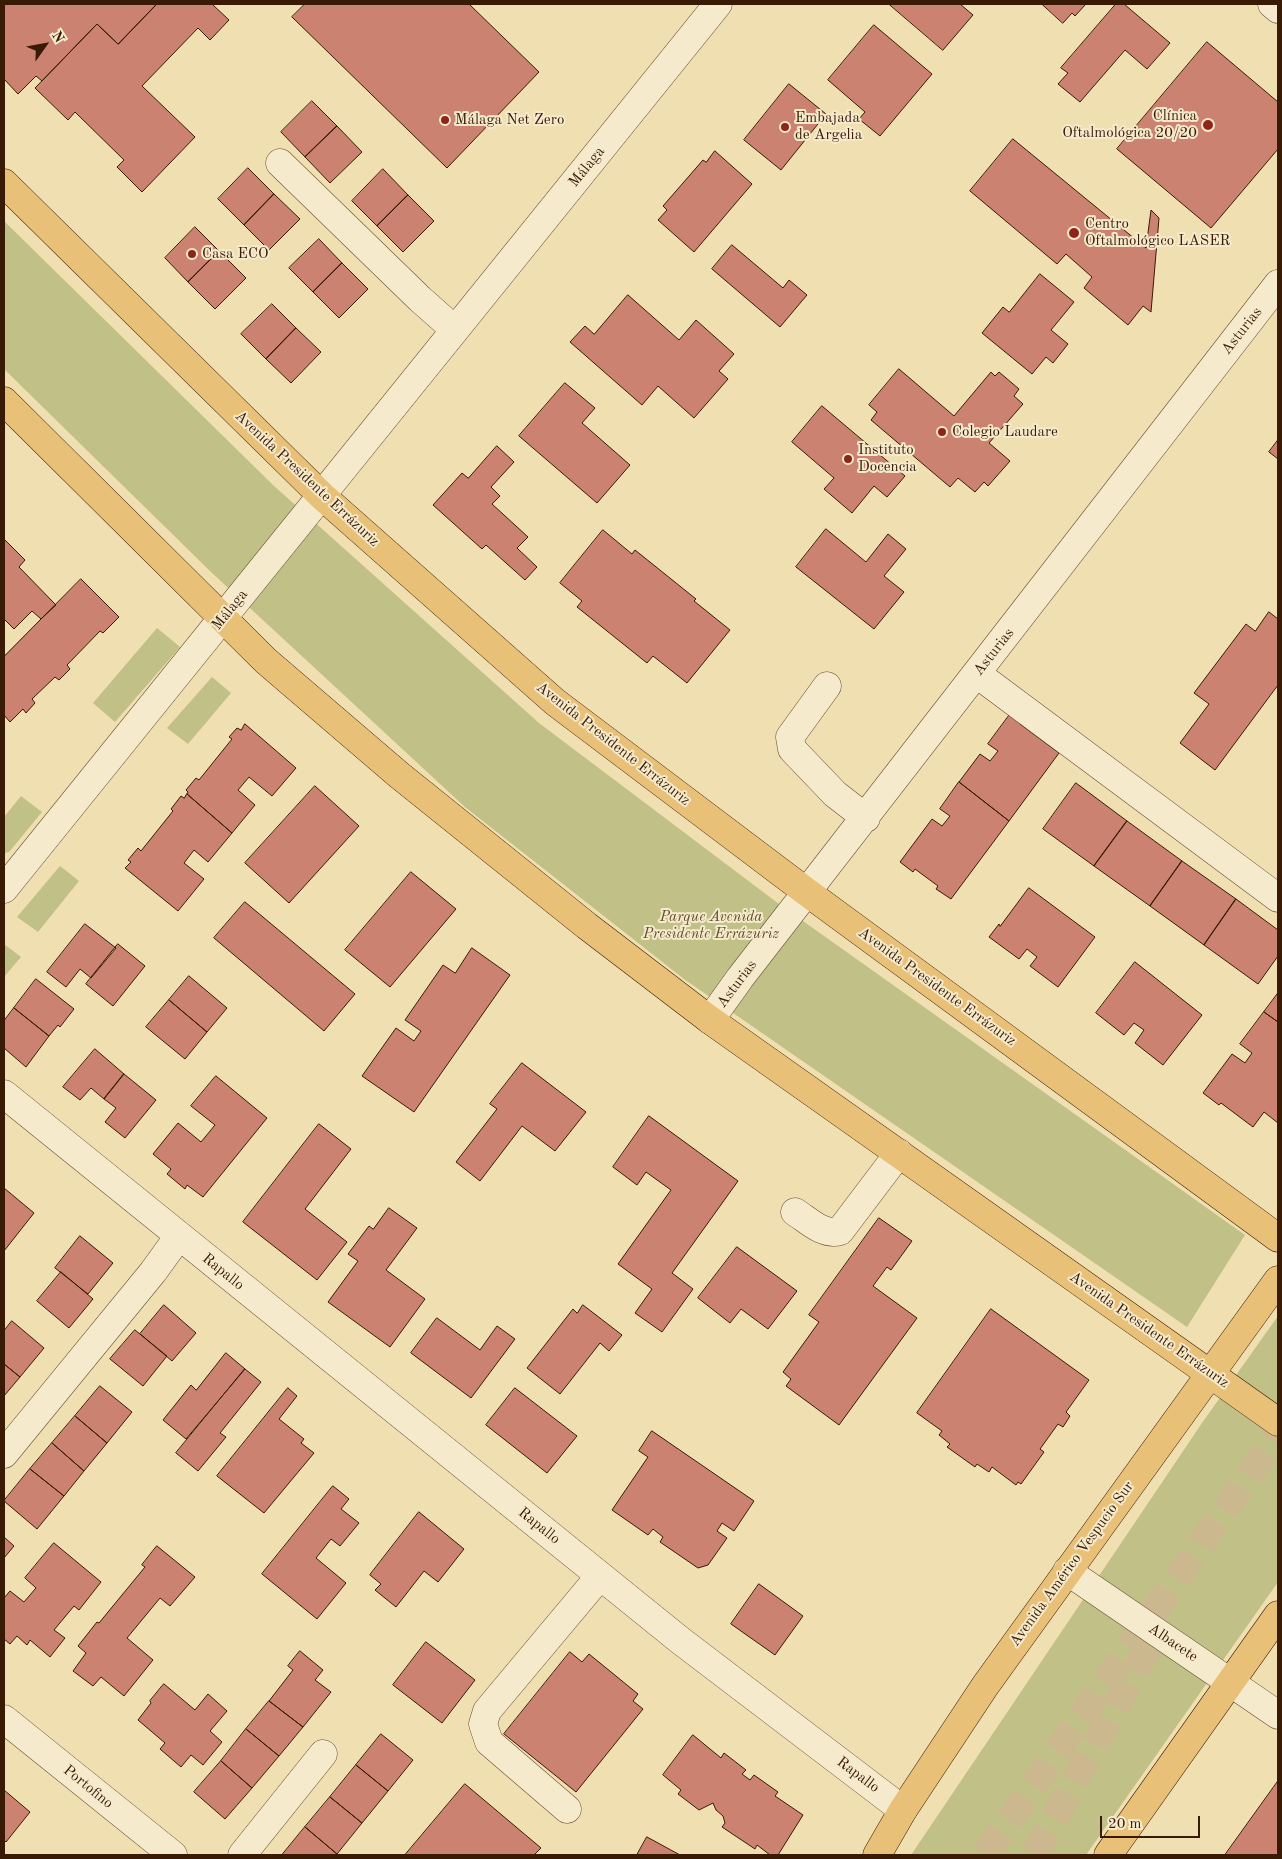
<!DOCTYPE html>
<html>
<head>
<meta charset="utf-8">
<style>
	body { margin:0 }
	#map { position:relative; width:1282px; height:1859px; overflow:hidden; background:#f0dfb1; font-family:"Old Standard TT",serif }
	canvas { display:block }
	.frame { position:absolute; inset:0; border:5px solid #391a05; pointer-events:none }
	.north { position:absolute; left:20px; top:20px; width:50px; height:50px; -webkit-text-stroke:4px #f5eacc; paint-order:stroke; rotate:58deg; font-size:14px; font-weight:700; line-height:20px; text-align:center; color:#391a05 }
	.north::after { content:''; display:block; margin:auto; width:18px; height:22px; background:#391a05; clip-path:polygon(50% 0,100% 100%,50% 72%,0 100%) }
	.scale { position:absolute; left:1100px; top:1816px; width:100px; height:22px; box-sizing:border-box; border:2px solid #391a05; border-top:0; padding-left:6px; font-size:15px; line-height:18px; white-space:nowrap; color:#391a05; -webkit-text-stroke:4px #f5eacc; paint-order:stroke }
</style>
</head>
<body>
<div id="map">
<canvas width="1282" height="1859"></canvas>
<div class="frame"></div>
<div class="north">N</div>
<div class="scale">20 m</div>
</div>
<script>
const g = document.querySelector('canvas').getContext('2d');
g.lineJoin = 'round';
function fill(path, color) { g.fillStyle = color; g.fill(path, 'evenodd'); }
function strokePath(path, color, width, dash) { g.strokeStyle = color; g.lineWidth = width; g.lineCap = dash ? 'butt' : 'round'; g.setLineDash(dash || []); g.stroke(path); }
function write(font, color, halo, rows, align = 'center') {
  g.font = font + ' "Old Standard TT",serif'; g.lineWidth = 4; g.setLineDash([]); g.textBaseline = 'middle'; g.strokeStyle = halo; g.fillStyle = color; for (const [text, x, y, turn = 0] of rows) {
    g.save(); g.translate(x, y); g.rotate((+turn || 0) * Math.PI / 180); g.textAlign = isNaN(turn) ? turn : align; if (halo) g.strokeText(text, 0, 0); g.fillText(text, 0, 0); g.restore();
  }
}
fill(new Path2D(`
	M4 221 273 485 539 723 779 904 1245 1235 1187 1327 684 979 465 807 211 572 4 369Z
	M157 628 180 647 115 722 93 703Z
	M212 677 231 693 188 744 167 728Z
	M21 796 42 812 9 852 4 853V817Z
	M60 866 79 881 38 932 17 917Z
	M4 944 21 957 4 977Z
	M1278 1316V1582L1086 1855H911L1202 1423Z`), '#c0c087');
const building = new Path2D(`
	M4 4H157L118 44 97 24 42 81 36 76 18 94 4 79Z
	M157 4H212L229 20 210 40 198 28 142 86 195 137 142 192 117 167 124 160 75 112 68 120 35 88 97 24 118 44Z
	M305 4H469L539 72 447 168 292 17Z
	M889 4H960L973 15 943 50Z
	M1042 4H1086L1075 16 1072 13 1063 23Z
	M1116 4H1124L1170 43 1147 69 1125 50 1080 102 1058 84 1068 73 1061 68Z
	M874 25 932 74 880 136 859 119 865 112 828 80Z
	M1207 42 1278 102V149L1211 228 1117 149Z
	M789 84 826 114 781 170 744 140Z
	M312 101 337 126 305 157 281 132Z
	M337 126 362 152 330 183 305 157Z
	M1013 139 1146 248 1151 210 1159 218 1151 312 1143 306 1128 325 1084 288 1092 277 1066 254 1057 264 970 191Z
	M715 151 752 184 694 252 658 220 667 210 663 206 703 160 706 162Z
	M248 168 274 194 244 225 218 199Z
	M383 169 408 195 377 226 352 201Z
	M274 194 300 219 269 250 244 225Z
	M408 195 434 221 403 252 377 226Z
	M195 227 219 251 188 282 165 258Z
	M319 239 342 263 313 292 289 268Z
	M732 245 783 288 789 280 807 295 780 327 712 269Z
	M219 251 246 278 215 309 188 282Z
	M342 263 368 289 339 318 313 292Z
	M1040 274 1074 302 1051 330 1068 344 1053 363 1046 357 1032 374 982 333 1003 307 1009 312Z
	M628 295 679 340 696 320 734 354 719 371 728 379 694 418 658 386 642 405 570 342 585 326 594 334Z
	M272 304 296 328 266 359 241 334Z
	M296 328 321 352 291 383 266 359Z
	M899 369 954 416 991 372 995 376 999 372 1019 389 1014 396 1023 404 989 443 1010 461 988 486 984 482 975 492 958 478 950 487 871 420 877 412 869 405Z
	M565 383 595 408 582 423 630 465 597 503 519 436Z
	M822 406 905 476 887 497 874 486 852 513 824 489 834 478 792 442Z
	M1278 440V459L1269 452Z
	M497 446 514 462 491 487 500 496 492 504 528 537 517 548 537 567 525 580 486 545 482 549 433 505 462 473 468 478Z
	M826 529 866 562 888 534 906 549 884 576 904 592 874 629 796 567Z
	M603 530 632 554 635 550 696 599 694 601 730 630 687 683 653 656 647 663 577 607 582 601 560 583Z
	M4 539 25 560 19 567 56 605 41 619 32 611 14 629 4 619Z
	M81 579 119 617 103 633 100 631 67 665 70 669 59 680 55 677 32 699 35 703 26 713 23 709 10 722 4 715V653L5 655Z
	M1269 612 1278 619V685L1215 770 1180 743 1209 704 1194 693 1246 624 1255 631Z
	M1011 713 1022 722 1020 724 1059 753 1009 821 959 782 980 754 990 761 998 751 988 744Z
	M245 724 296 768 272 796 249 777 238 790 255 805 232 833 187 794 188 792 186 790 196 778 199 780 232 739 229 737 237 728 241 730Z
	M959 782 1009 821 951 899 936 889 938 886 915 869 913 872 900 862 932 819 942 826 950 816 940 809Z
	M1076 783 1127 821 1094 866 1043 829Z
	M315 786 359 826 289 903 245 863Z
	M187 794 232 833 208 862 194 850 184 863 204 879 178 911 125 868 131 862 128 860 138 848 141 851 173 811 171 809 181 796 184 798Z
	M1127 821 1182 861 1150 906 1094 866Z
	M1182 861 1236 899 1204 945 1150 906Z
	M411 872 456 909 390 987 345 950Z
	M1029 888 1095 937 1058 987 1030 966 1037 957 1027 949 1019 959 989 937 999 924 1000 926Z
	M1236 899 1278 930V956L1258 984 1204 945Z
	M245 902 355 994 324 1031 214 938Z
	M85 924 116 948 91 978 80 969 66 987 47 972Z
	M118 944 145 966 113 1006 86 984Z
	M472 948 510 975 414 1112 362 1076 396 1028 414 1041 421 1031 405 1020 443 965 455 973Z
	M1135 962 1202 1015 1163 1065 1135 1043 1144 1030 1134 1023 1124 1035 1096 1013Z
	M189 976 227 1008 207 1032 169 1000Z
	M36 979 74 1009 60 1027 58 1025 49 1036 14 1008Z
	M1278 993V1022L1264 1012Z
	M169 1000 207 1032 185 1059 146 1027Z
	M14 1008 49 1036 26 1067 4 1048V1021Z
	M1264 1012 1278 1022V1123L1264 1112 1253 1127 1221 1103 1219 1105 1203 1093 1232 1054 1245 1063 1252 1053 1240 1044Z
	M95 1049 124 1074 104 1099 91 1088 80 1100 63 1087Z
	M522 1063 586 1112 555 1151 522 1126 480 1181 456 1162 497 1109 490 1104Z
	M124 1074 156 1100 125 1138 105 1122 116 1108 104 1099Z
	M216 1076 267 1118 203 1197 187 1185 185 1189 167 1174 171 1169 153 1154 178 1123 201 1142 215 1125 191 1106Z
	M649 1116 738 1181 672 1273 693 1289 662 1332 635 1313 652 1289 618 1264 671 1190 646 1172 637 1185 613 1167Z
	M319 1124 351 1149 305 1209 347 1242 317 1280 243 1222Z
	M4 1188 34 1213 4 1251Z
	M389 1208 417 1228 386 1270 425 1299 390 1347 328 1302 358 1261 348 1254 369 1226 373 1229Z
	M879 1218 912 1241 891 1270 887 1267 873 1286 917 1318 839 1425 786 1386 791 1379 783 1372 819 1322 809 1315Z
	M80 1236 113 1263 88 1294 55 1268Z
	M737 1247 797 1291 768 1329 741 1309 730 1323 698 1298Z
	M61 1272 93 1299 69 1328 37 1301Z
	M164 1305 196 1333 172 1361 140 1334Z
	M583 1305 622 1335 609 1351 600 1343 560 1394 527 1368 573 1309 577 1313Z
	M991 1309 1089 1380 1066 1412 1070 1416 1063 1427 1058 1424 1040 1449 1044 1452 1021 1484 1018 1482 1016 1485 992 1467 989 1472 977 1464 975 1467 947 1447 950 1444 939 1435 942 1431 917 1413Z
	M437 1318 480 1350 497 1326 515 1339 471 1398 411 1353Z
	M12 1321 44 1348 20 1377 4 1364V1331Z
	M135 1330 167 1356 143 1386 110 1359Z
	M226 1353 245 1369 186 1439 163 1420 191 1385 196 1390Z
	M4 1364 20 1377 4 1396Z
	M245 1369 261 1382 220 1433 226 1437 198 1471 176 1453Z
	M100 1386 132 1412 107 1443 75 1416Z
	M288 1388 297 1396 279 1419 304 1439 301 1443 314 1453 264 1513 217 1476Z
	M515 1388 577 1436 547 1473 486 1425Z
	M75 1416 107 1443 84 1471 52 1443Z
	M652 1431 754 1501 734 1531 722 1523 717 1531 727 1538 708 1565 698 1568 660 1542 663 1537 653 1529 648 1535 612 1510 648 1457 639 1451Z
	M52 1443 84 1471 64 1496 30 1469Z
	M30 1469 64 1496 37 1529 4 1501Z
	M333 1486 349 1499 341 1509 359 1523 340 1546 331 1539 316 1558 346 1583 317 1619 262 1574Z
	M419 1512 464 1549 438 1582 424 1571 396 1607 375 1590 381 1584 370 1575Z
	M4 1537 14 1546 4 1558Z
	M54 1543 101 1582 79 1610 74 1606 54 1630 65 1638 50 1657 30 1640 27 1645 17 1636 10 1644 4 1639V1598L10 1591 24 1602 36 1588 25 1578Z
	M157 1546 195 1577 170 1606 160 1598 127 1638 153 1660 124 1696 101 1677 93 1686 73 1671 86 1653 78 1646 97 1622 99 1623 145 1567 142 1565Z
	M759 1584 803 1616 775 1655 731 1624Z
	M426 1642 475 1680 442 1723 393 1685Z
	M300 1651 323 1670 315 1680 331 1692 303 1727 269 1701 293 1670 288 1666Z
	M570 1652 582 1662 589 1654 638 1694 633 1701 643 1709 576 1792 504 1734Z
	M164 1684 195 1710 208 1694 227 1711 210 1731 222 1742 203 1765 191 1755 181 1767 160 1749 165 1743 138 1720 151 1703 150 1701Z
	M269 1701 303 1727 279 1756 246 1729Z
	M246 1729 279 1756 252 1788 221 1761Z
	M381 1734 413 1760 388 1791 356 1765Z
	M693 1735 721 1758 724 1753 746 1770 742 1774 750 1780 754 1775 778 1792 775 1796 803 1815 778 1855H770L757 1845 755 1849 722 1827 725 1823 723 1816 716 1810 713 1803 699 1810 678 1794 681 1790 663 1775Z
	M221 1761 252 1788 225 1819 194 1792Z
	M356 1765 388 1791 362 1823 330 1797Z
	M1278 1781V1855H1225Z
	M465 1784 541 1848 534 1855H405Z
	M4 1790 30 1812 6 1842 4 1840Z
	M330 1797 362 1823 337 1854 305 1827Z
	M305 1827 337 1854 336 1855H282Z
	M647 1837 680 1855H637Z`);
fill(building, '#cb8271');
strokePath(building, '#391a05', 1);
strokePath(new Path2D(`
	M985 1855 1278 1433
	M1034 1855 1154 1637`), '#cbb88f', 28, [28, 14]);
const minor = new Path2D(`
	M1272 4 1278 9
	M280 163 420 299 455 330
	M977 674 1278 898
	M827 686 790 737 792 749 835 794 866 818
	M4 889 718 4
	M710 1020 740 978 1278 284
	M4 1094 681 1641 903 1810
	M795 1212C808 1220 823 1236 840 1231L899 1153
	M4 1454 153 1272 179 1236
	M1067 1571 1278 1715
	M4 1719 173 1855
	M567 1809 489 1742 483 1724 487 1711 600 1576
	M242 1855 323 1754`);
const major = new Path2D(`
	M4 183 322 496 555 702 808 893 1278 1238
	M4 401 266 661 399 775 587 926 710 1020 1278 1422
	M877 1855 903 1810 985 1686 1278 1280
	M1108 1855 1278 1615`);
strokePath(minor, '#674b30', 29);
strokePath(major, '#391a05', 29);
strokePath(minor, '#f5eacc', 28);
strokePath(major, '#e8c078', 28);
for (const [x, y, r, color] of [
	[445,120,5,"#8f2418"],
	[1208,125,6,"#8f2418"],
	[785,127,5,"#8f2418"],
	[1074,233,6,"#8f2418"],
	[192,254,5,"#8f2418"],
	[942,432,5,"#8f2418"],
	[848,459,5,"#8f2418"]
]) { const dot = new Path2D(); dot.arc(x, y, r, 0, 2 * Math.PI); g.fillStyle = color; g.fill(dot); strokePath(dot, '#f5eacc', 2); }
write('15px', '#391a05', '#f5eacc', [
	["Clínica",1197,116,"right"],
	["Oftalmológica 20/20",1197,133,"right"],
	["Embajada",795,118],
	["de Argelia",795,135],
	["Málaga Net Zero",455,120],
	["Centro",1085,224],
	["Oftalmológico LASER",1085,241],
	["Casa ECO",202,254],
	["Colegio Laudare",952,432],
	["Instituto",858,450],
	["Docencia",858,467]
], 'left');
write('15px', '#391a05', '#f5eacc', [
	["Málaga",587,167,-51],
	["Asturias",1242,331,-52],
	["Avenida Presidente Errázuriz",307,479,43],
	["Málaga",230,610,-51],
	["Asturias",994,652,-52],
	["Avenida Presidente Errázuriz",613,744,38],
	["Asturias",737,984,-53],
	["Avenida Presidente Errázuriz",937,987,36],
	["Rapallo",223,1272,39],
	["Avenida Presidente Errázuriz",1149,1330,35],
	["Rapallo",539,1526,39],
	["Avenida Américo Vespucio Sur",1072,1564,-54],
	["Albacete",1173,1643,34],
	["Rapallo",858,1775,37],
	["Portofino",88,1787,39]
]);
write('italic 15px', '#624c2c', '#f5eacc', [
	["Parque Avenida",711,917],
	["Presidente Errázuriz",711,934]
]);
</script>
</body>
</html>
